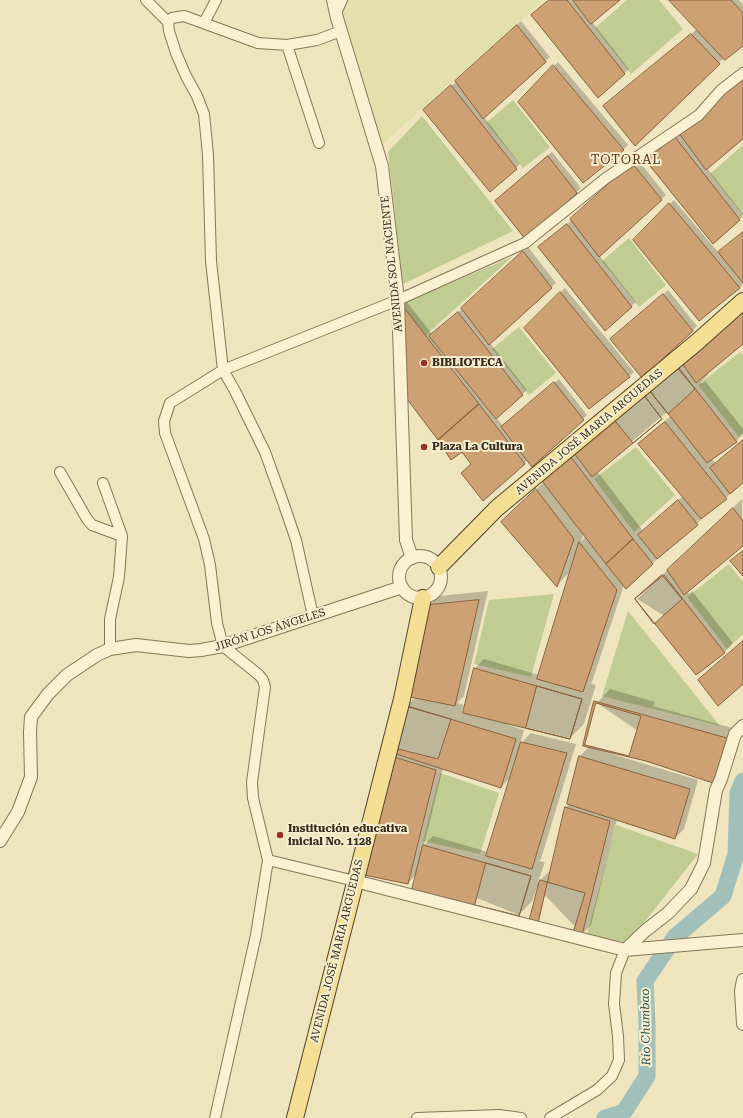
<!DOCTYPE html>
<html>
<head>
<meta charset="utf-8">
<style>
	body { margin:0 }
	canvas { display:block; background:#eee4be }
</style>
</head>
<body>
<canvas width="743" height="1118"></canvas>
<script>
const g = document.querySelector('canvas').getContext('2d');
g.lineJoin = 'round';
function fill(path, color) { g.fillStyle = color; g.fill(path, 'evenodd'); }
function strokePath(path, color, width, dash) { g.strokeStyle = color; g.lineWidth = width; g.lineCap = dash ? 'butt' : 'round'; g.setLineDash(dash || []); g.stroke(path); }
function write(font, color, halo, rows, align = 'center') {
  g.font = font + ' "Roboto Serif",serif'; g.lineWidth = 4; g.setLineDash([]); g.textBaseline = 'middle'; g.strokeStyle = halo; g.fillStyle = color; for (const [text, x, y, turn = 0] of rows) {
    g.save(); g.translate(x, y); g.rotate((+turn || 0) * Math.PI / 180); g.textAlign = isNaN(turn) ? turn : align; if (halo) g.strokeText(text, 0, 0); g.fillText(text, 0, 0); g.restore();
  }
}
fill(new Path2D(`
	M341 0H544L377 149 336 13Z`), '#e4e0ab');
fill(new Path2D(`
	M627 0H659L683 29 631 74 595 28Z
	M513 100 550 147 523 168 486 123Z
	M422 116 513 231 403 284 388 152Z
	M743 145V215L710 174Z
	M629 238 666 285 639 307 602 261Z
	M512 257 425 336 401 304Z
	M519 327 556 373 529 395 492 349Z
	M740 352 743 355V433L739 437 698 385Z
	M636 447 675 495 634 532 594 479Z
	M729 564 743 582V634L727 649 687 597Z
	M554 594 531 677 474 664 489 600Z
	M628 611 720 726 602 696Z
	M440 773 499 793 480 854 423 841Z
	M616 825 698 854 628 943 587 934Z`), '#c0cc92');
fill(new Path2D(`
	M549 0H618L592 22 629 69 598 96Z
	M670 0H739L743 4V44L724 58 635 144 609 102 697 29Z
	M521 21 550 57 484 117 520 164 516 168 428 105 456 82Z
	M558 62 628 145 623 150 519 102Z
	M680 133 743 137 707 168 743 214V216L740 219 713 242 648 161Z
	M552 152 581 188 526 239 500 197Z
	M637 159 666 195 599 255 636 302 606 329 544 243 572 220Z
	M674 200 719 253 743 232V284L739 288 635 240Z
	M528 247 556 283 490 343 527 390 496 417 503 426 559 379 587 415 583 419 528 460 483 500 472 464 462 450 402 391 403 297 432 334 463 308Z
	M565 288 634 372 589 408 525 328Z
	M668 290 697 326 692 331 616 335Z
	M743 343 707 373 708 375 701 382 702 384 705 381 743 429V434L736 441 712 459 716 464 743 440V481L726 498 706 514 697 524 666 550 653 563 626 587 624 585 592 682 590 683 596 685 584 724 570 738 509 723 508 725 524 730 520 744 531 733 576 744 541 859 539 861 545 862 538 882 552 869 566 807 570 804 580 756 589 747 698 780 684 829 675 838 617 819 591 925 582 934 538 888H537L532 901 519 915 417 874 408 883 365 874 406 706 416 697 430 605 439 596 488 591 464 696 457 703 464 705 462 711H464L475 668 484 659 539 675 571 571 557 585 516 508 544 482 553 472 576 453 673 364ZM667 412 671 416 648 435 639 444 683 496 643 531 597 471ZM584 533 586 536 581 542ZM443 768 501 787 511 777 488 852 433 836 424 845Z
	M742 499 743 544 688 592 689 594 692 591 733 643 724 653 637 599Z
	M610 689 655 702 653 706 736 729 722 772 713 782 597 703Z`), '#0003');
strokePath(new Path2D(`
	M605 1118 624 1112 647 1076V1025L645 981 675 937 723 896 736 854 738 793 743 781`), '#a2c0ba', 17);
const building = new Path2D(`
	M549 0H567L625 74 598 98 531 15Z
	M573 0H620L591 24Z
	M669 0H731L743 13V46L725 60Z
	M517 25 546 62 483 119 455 81Z
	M691 34 720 64 635 146 603 106Z
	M553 65 624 150 583 183 518 102Z
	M743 78V139L706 170 678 132Z
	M451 85 517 169 490 192 423 110Z
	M675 137 740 220 713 244 646 161Z
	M548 156 577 193 526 240 495 201Z
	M632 163 662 200 599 257 570 219Z
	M669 203 740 288 699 321 633 240Z
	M567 224 632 307 605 331 538 247Z
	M743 232V283L718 252Z
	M523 251 552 288 489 345 461 308Z
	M560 292 630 377 589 409 524 328Z
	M663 294 693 331 642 378 610 339Z
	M743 297V344L696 383 679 359Z
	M398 300 479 404 438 440 401 391Z
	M458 312 523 395 496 419 429 336Z
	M675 363 737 442 707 463 647 387Z
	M675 365 695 389 668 414 648 389Z
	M554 382 584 420 532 467 501 427Z
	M640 390 662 419 592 477 574 453Z
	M640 390 662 419 633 443 612 417Z
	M479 404 525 464 483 501 461 473 471 464 462 452 451 460 438 440Z
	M665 422 727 499 701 519 638 444Z
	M743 440V483L730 494 710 468Z
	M571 457 633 539 606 564 542 481Z
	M536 489 574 539 557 587 501 522Z
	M678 500 698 525 657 559 638 535Z
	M733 508 743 521V546L684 595 667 570Z
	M633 539 653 564 626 589 606 564Z
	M579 542 617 590 583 692 537 679Z
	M743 551V576L730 561Z
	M662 575 682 599 654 624 635 599Z
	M664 575 725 653 696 675 635 599Z
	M479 600 455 706 410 697 429 605Z
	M743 641V684L718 706 698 680Z
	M474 668 582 699 570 739 463 713Z
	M537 686 582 699 570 739 526 728Z
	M594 701 727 738 713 783 646 761 583 746Z
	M596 703 641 716 629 756 585 745Z
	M404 705 516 739 501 788 393 753Z
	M405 706 451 719 438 759 394 748Z
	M521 742 567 753 532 869 486 856Z
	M391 756 436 770 408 884 364 875Z
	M579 756 690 789 675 839 567 804Z
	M565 807 610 821 582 935 538 925Z
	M423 845 531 876 519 916 412 890Z
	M486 863 531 876 519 916 475 905Z
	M540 880 585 893 573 933 529 922Z`);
fill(building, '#cda173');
strokePath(building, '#86603c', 1);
const minor = new Path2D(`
	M146 0 168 22
	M336 13 342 0
	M204 23 216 0
	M287 45 319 143
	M60 472 87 519 92 525 122 536
	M103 483 122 536 119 577 110 619V649
	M313 616 296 540 283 502 265 452 235 391 223 370 211 261 208 155 204 114 197 96 186 76 176 53 169 31 168 22 172 18 184 16 258 43 287 45 317 40 341 31
	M268 860 355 881
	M215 1118 256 935 268 860 253 798 252 782 265 687 263 680 259 675 223 646 217 623 210 565 204 539 165 433 164 421 170 403 223 370 398 300 525 243 606 178 699 115 721 90 743 73
	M417 1118 499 1115 521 1118
	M550 1118 597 1090 612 1076 619 1060 618 1036 614 1004 616 973 625 950`);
const tertiary = new Path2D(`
	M333 0 337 18 382 166 398 300 406 540 412 558
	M399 577a21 21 0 1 1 42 0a21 21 0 1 1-42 0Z
	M0 841 18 812 31 777 30 732 31 717 48 694 67 675 97 655 110 649 136 645 189 651 201 650 223 646 402 587
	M355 881 625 950 743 940
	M625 950 645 931 668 913 691 889 704 863 716 790 721 779 735 734 743 726
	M743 980 741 991 743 1024`);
const primary = new Path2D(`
	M439 567 497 508 697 342 743 301
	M295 1118 402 699 423 598`);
strokePath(minor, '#877557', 12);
strokePath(tertiary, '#877557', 14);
strokePath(primary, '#54422b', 18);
strokePath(minor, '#f9f1d1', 10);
strokePath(tertiary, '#f9f1d1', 12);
strokePath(primary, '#f3de94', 16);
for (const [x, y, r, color] of [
	[424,363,4,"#962f26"],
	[424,447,4,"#962f26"],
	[280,835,4,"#962f26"]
]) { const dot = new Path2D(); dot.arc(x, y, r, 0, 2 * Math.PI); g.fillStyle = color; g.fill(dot); strokePath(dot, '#f6eece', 1.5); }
write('11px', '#362b1c', '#f6eece', [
	["AVENIDA SOL NACIENTE",392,264,-96],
	["AVENIDA JOSÉ MARIA ARGUEDAS",589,432,-40],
	["JIRÓN LOS ÁNGELES",270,630,-18],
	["AVENIDA JOSÉ MARIA ARGUEDAS",337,951,-76]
]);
write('bold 11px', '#362b1c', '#f6eece', [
	["BIBLIOTECA",432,363],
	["Plaza La Cultura",432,447],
	["Institución educativa",288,829],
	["inicial No. 1128",288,842]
], 'left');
write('italic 12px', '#2a5556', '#f6eece', [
	["Río Chumbao",646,1027,-91]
]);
g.letterSpacing = '1px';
write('13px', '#63301a', '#f6eece', [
	["TOTORAL",626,160]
]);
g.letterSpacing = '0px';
</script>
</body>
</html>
